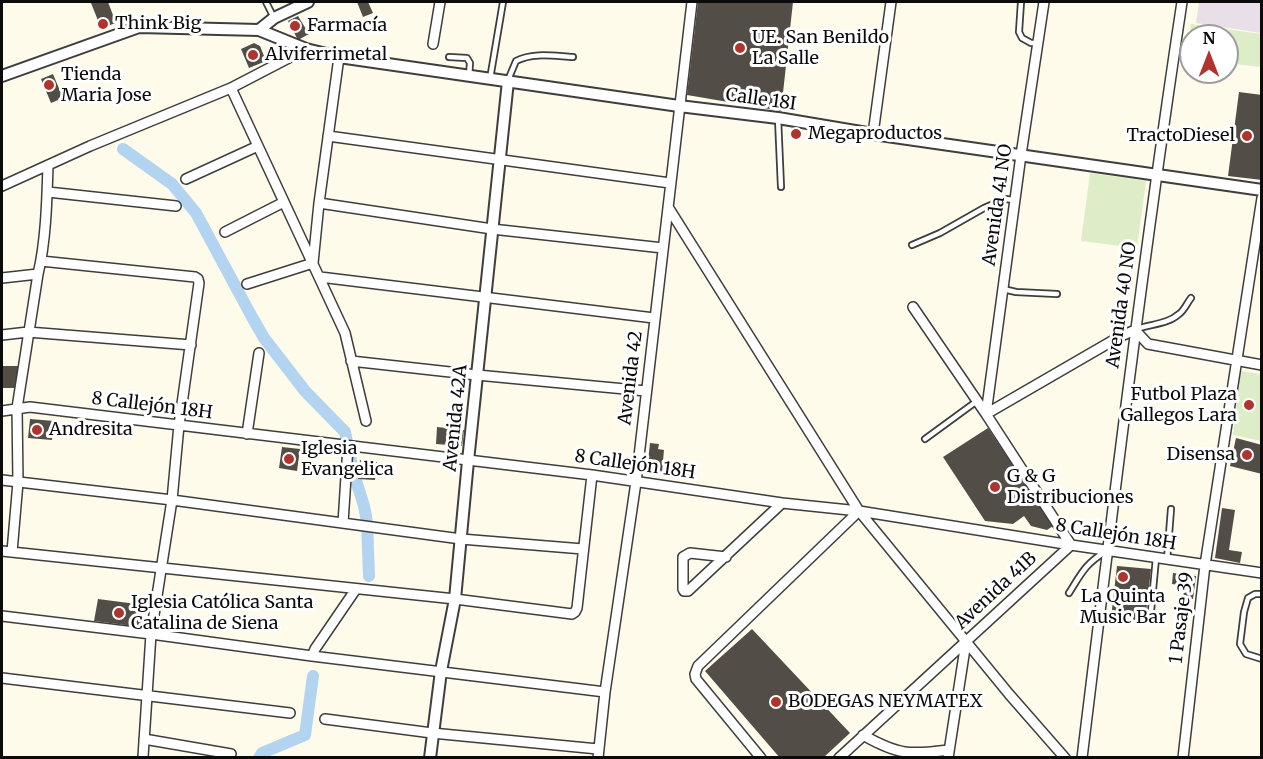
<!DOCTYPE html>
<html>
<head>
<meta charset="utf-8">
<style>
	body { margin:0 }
	#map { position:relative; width:1263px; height:759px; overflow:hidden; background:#fefbea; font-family:Merriweather,serif }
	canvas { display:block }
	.frame { position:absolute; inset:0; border:3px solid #0b0b0b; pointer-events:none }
	.north { position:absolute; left:1179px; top:24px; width:60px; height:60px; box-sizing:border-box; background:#fff; border:2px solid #9d9d9d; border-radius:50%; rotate:0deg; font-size:16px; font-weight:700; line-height:24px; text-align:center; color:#0b0b0b }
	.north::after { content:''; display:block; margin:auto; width:21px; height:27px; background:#b0342e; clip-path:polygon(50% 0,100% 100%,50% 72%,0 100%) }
</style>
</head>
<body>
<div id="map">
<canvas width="1263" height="759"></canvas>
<div class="frame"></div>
<div class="north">N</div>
</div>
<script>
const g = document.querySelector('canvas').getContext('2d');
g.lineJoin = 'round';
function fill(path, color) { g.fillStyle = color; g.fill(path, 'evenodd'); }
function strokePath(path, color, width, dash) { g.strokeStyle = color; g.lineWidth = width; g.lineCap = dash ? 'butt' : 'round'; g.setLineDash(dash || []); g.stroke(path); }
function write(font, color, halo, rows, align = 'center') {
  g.font = font + ' Merriweather,serif'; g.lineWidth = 6; g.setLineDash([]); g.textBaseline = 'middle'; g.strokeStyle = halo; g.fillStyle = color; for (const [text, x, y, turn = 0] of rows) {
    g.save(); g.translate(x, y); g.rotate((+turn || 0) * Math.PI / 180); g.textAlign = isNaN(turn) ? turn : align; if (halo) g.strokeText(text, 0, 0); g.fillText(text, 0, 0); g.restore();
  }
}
fill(new Path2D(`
	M1199 2H1261V33L1196 23Z`), '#e9dfe9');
fill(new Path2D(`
	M1191 24 1261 34V67L1227 63V36H1191V58L1186 57Z
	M1090 173 1146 181 1137 248 1081 241Z
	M1240 371 1261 374V441L1233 435Z`), '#ddedc8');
strokePath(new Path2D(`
	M123 149 172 184 196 213 252 317 264 338 305 391 345 432 353 471 364 506 367 522 369 576
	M259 758 262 753 305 735 313 676`), '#b3d4f1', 12);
fill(new Path2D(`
	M95 2H108L116 23 101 28 91 3Z
	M357 2H368L373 13 363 17Z
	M698 2H793L781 111 687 95Z
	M298 16 309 34 298 40 288 21Z
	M254 43 260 46 266 61 249 68 241 49Z
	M53 74 63 98 51 103 41 79Z
	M1239 92 1262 95V180L1228 176Z
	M2 366H18L17 388H2Z
	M30 419 54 421 52 440 28 438Z
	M437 427 464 430 462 446 436 444Z
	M988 428 1053 526 1047 530 1031 526 1024 516 1013 524 985 521 943 457Z
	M1236 438 1262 445V474L1230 466Z
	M650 443 659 444 658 449 664 450 662 472 647 471Z
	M282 447 300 449 297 471 279 468Z
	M360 460 377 462 375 480 358 479Z
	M1222 508 1235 510 1229 550 1242 552 1240 563 1215 558Z
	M1117 566 1151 569 1145 622 1111 618Z
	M1173 573 1196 576 1193 599 1183 597 1185 586 1172 584Z
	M98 599 144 605 142 627 94 621Z
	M752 629 850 733 823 758H780L705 671Z`), '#534d48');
const service = new Path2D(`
	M266 2 274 18
	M1021 2 1019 32 1022 38 1031 43H1038
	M449 57 467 58 470 63 469 76
	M490 79 503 2
	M508 80 516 61C533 52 554 56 573 57
	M778 118 781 187
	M912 245 940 233 984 208 1005 199 1015 200
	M1003 289 1016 292 1057 294
	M1137 329C1151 324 1168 324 1179 314 1184 311 1187 303 1191 298
	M925 439 977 401
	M1167 560 1171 509
	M1069 593C1081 574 1085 564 1105 552
	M1262 594H1255L1248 598 1244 612 1240 644 1246 654 1262 659
	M1151 611 1156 558`);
const minor = new Path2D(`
	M433 44 440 2
	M231 88 345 333 366 421
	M873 134 891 2
	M328 136 670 183
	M186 179 258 146
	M2 186 90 146 231 88 306 49
	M48 192 176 206
	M319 203 492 229 663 248
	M668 207 859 511 1009 694 1065 758
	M225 232 284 202
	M41 261 195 277 198 279 199 283 179 425 172 500 151 634 143 757
	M320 277 654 318
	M2 278 38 274
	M247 284 313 263 319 203 339 57
	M2 335 28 332 191 345
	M351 361 477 375 646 391
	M2 411 30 407 592 475 782 503 859 511 1071 545 1262 573
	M986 414 1021 155 1044 2
	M986 414 1119 337 1135 330 1148 344 1262 365
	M247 434 259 353
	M2 480 172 500 461 539 583 549
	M343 523 348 446
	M2 551 455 599 572 614 575 612 577 608 592 475
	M12 552 18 482 17 408 38 274C46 241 47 199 48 165
	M726 557 690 553 683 557V589L684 591H688L782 503
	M356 589 315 649 312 656 605 692
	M2 616 151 634 312 656
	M2 678 290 713
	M325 719 432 733 598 749
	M863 735C898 755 910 755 949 750
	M144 739 231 754
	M598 758 605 692 636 482 692 2
	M761 758 696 679 695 674 698 666 859 511
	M839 758 1071 545 986 414 913 307
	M948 758 966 642
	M1082 758C1113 505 1144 253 1182 2
	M1183 758 1205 565 1262 198`);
const tertiary = new Path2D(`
	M259 30 306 49 339 57 679 106 778 118 873 134 1262 190
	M2 76 139 27 259 30 274 18 308 2
	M430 758 441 671 455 599 468 461 508 81`);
strokePath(service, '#3e3e3e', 8);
strokePath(minor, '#3e3e3e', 12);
strokePath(tertiary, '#3e3e3e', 14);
strokePath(service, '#fff', 4.5);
strokePath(minor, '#fff', 9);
strokePath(tertiary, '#fff', 10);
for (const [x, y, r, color] of [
	[103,24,6,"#b0342e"],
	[295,26,6,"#b0342e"],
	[740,48,6,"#b0342e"],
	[253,55,6,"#b0342e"],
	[49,85,6,"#b0342e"],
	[796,134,6,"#b0342e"],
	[1247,136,6,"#b0342e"],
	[1249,405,6,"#b0342e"],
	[37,430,6,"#b0342e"],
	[1247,455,6,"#b0342e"],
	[289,459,6,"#b0342e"],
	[995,487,6,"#b0342e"],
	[1123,577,6,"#b0342e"],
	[119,613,6,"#b0342e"],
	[776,702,6,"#b0342e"]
]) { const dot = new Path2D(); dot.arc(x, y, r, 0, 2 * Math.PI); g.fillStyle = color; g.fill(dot); strokePath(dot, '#fff', 2); }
write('18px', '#0b0b0b', '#fff', [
	["Think Big",115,24],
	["Farmacía",307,26],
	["UE. San Benildo",752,38],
	["La Salle",752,59],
	["Alviferrimetal",265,55],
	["Tienda",61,75],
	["Maria Jose",61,96],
	["Megaproductos",808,134],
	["TractoDiesel",1235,136,"right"],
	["Futbol Plaza",1237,395,"right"],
	["Gallegos Lara",1237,416,"right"],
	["Andresita",49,430],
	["Iglesia",301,449],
	["Evangelica",301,470],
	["Disensa",1235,455,"right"],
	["G & G",1007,477],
	["Distribuciones",1007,498],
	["La Quinta",1123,597,"center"],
	["Music Bar",1123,618,"center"],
	["Iglesia Católica Santa",131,603],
	["Catalina de Siena",131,624],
	["BODEGAS NEYMATEX",788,702]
], 'left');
write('18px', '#0b0b0b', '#fff', [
	["Calle 18I",761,100,8],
	["Avenida 41 NO",998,205,-82],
	["Avenida 40 NO",1122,305,-82],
	["Avenida 42",631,378,-83],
	["8 Callejón 18H",152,406,7],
	["Avenida 42A",456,418,-84],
	["8 Callejón 18H",635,465,8],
	["8 Callejón 18H",1116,535,9],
	["Avenida 41B",996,591,-43],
	["1 Pasaje 39",1182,618,-83]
]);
</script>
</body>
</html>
